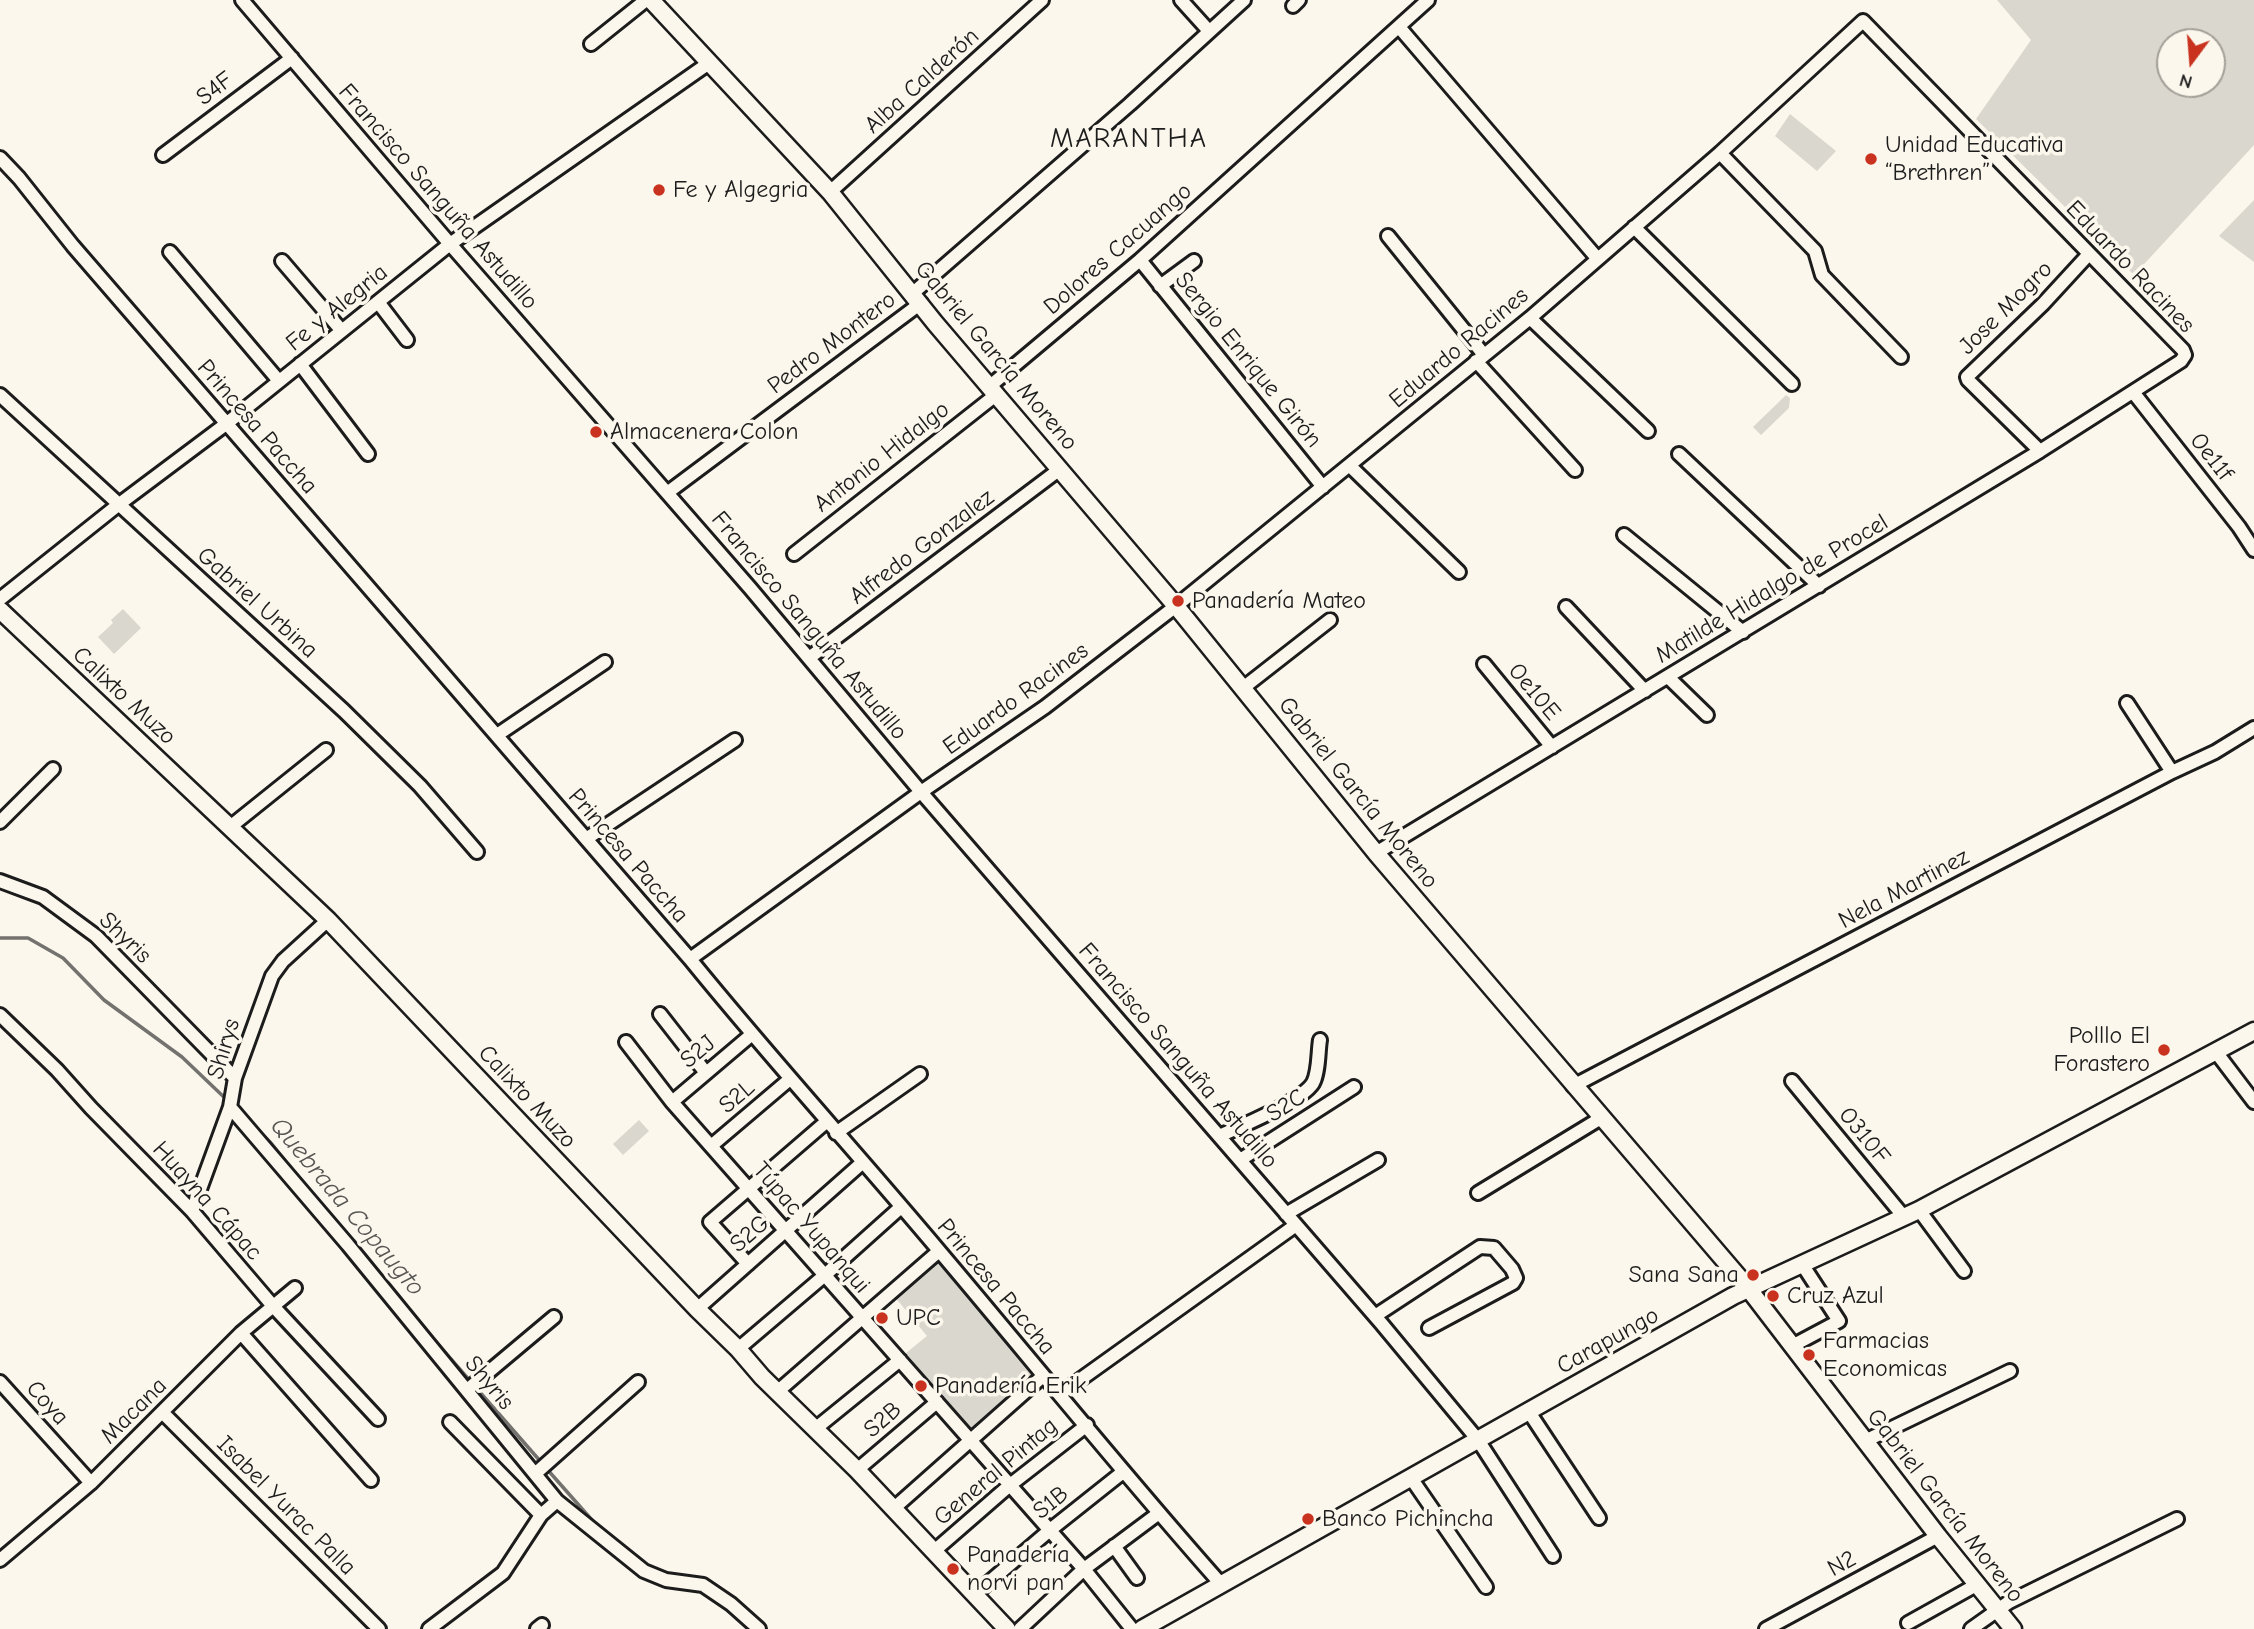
<!DOCTYPE html>
<html>
<head>
<meta charset="utf-8">
<style>
	body { margin:0 }
	#map { position:relative; width:2254px; height:1629px; overflow:hidden; background:#fbf7ec; font-family:"Comic Neue",sans-serif }
	canvas { display:block }
	.north { position:absolute; left:2156px; top:28px; width:70px; height:70px; box-sizing:border-box; background:#fbf7ec; border:2px solid #a29f99; border-radius:50%; rotate:196deg; font-size:19px; font-weight:700; line-height:28px; text-align:center; color:#1c1c1c }
	.north::after { content:''; display:block; margin:auto; width:24px; height:32px; background:#c8321e; clip-path:polygon(50% 0,100% 100%,50% 72%,0 100%) }
</style>
</head>
<body>
<div id="map">
<canvas width="2254" height="1629"></canvas>
<div class="north">N</div>
</div>
<script>
const g = document.querySelector('canvas').getContext('2d');
g.lineJoin = 'round';
function fill(path, color) { g.fillStyle = color; g.fill(path, 'evenodd'); }
function strokePath(path, color, width, dash) { g.strokeStyle = color; g.lineWidth = width; g.lineCap = dash ? 'butt' : 'round'; g.setLineDash(dash || []); g.stroke(path); }
function write(font, color, halo, rows, align = 'center') {
  g.font = font + ' "Comic Neue",sans-serif'; g.lineWidth = 7; g.setLineDash([]); g.textBaseline = 'middle'; g.strokeStyle = halo; g.fillStyle = color; for (const [text, x, y, turn = 0] of rows) {
    g.save(); g.translate(x, y); g.rotate((+turn || 0) * Math.PI / 180); g.textAlign = isNaN(turn) ? turn : align; if (halo) g.strokeText(text, 0, 0); g.fillText(text, 0, 0); g.restore();
  }
}
fill(new Path2D(`
	M1997 0H2254V145L2134 275 1976 119 2031 40ZM2170 42H2212V84H2170Z
	M1790 114 1836 151 1817 171 1775 136Z
	M2254 200V262L2219 236Z
	M1786 395 1790 398 1789 408 1761 435 1753 427Z
	M123 609 141 628 114 654 98 637 113 623 111 620Z
	M639 1120 649 1131 623 1155 613 1144Z
	M939 1258 1037 1375 971 1430 906 1353 927 1336 894 1296Z`), '#dad7ce');
strokePath(new Path2D(`
	M0 938H28L63 958 104 1000 182 1057 227 1100
	M256 1128 271 1143 305 1185
	M415 1318 541 1462
	M546 1468 599 1528`), '#74726e', 3.5);
const minor = new Path2D(`
	M242 0 450 244 750 588 921 792 1381 1323 1478 1440 1553 1556
	M1181 0 1209 31
	M1293 6 1299 0
	M1399 27 1597 258
	M591 44 646 0
	M1720 153 1815 251 1822 275 1901 357
	M163 155 292 58
	M0 158 19 178 73 246 690 959C771 1059 858 1154 941 1253 1034 1363 1125 1476 1221 1584
	M830 192 1042 0
	M1634 227 1792 384
	M1388 236 1484 355
	M170 252 279 381
	M1140 260 1323 487
	M282 261 342 331
	M1160 286 1194 261
	M913 293 1130 104 1244 0
	M378 302 407 340
	M1530 318 1648 431
	M1476 361 1575 470
	M300 364 368 454
	M990 386 1140 260 1428 0
	M2133 392 2239 527 2254 550
	M0 395 344 711 420 786 477 852
	M2040 451 1968 380 1967 377 2043 304 2089 254
	M1679 454 1819 586
	M1350 466 1459 572
	M667 493 921 303
	M1624 535 1743 632
	M794 554 997 394
	M0 599 118 505 226 424 450 244 709 63
	M1566 607 1645 691
	M809 658 1060 469
	M1484 664 1552 747
	M1668 677 1707 715
	M1243 688 1330 620
	M2127 703 2172 772
	M497 735 605 662
	M0 822 53 769
	M230 827 326 750
	M586 839 735 740
	M0 881 43 897 96 936 235 1078
	M690 959 921 792 1045 707 1176 606 1530 318 1720 153 1863 21 2183 350 2185 355 2181 361 2040 451 1376 853
	M660 1014 706 1073
	M0 1015 57 1070 91 1108 192 1211 273 1306 378 1419
	M626 1042 672 1102 1084 1569 1132 1629
	M2216 1052 2254 1102
	M1792 1081 1904 1217
	M1573 1086 2172 772 2215 752 2254 728
	M672 1102 751 1035
	M230 1107 348 1245 557 1501 644 1571 666 1580 703 1585 731 1604 759 1629
	M836 1133 920 1074
	M1219 1136C1240 1127 1302 1101 1313 1083 1319 1072 1318 1052 1320 1040
	M711 1146 790 1079
	M1240 1160 1354 1087
	M1478 1193 1601 1118
	M1919 1210 1964 1271
	M192 1211 230 1107 235 1078 272 976 283 961 328 920
	M1286 1214 1378 1160
	M748 1264 710 1222 826 1122
	M697 1309 863 1162
	M1375 1316 1480 1247 1494 1248 1512 1269 1516 1278 1513 1283 1429 1328
	M241 1333 371 1480
	M1792 1346 1839 1321 1802 1264
	M738 1349 825 1275 901 1207
	M0 1382 91 1483
	M467 1390 554 1317
	M777 1392 939 1251
	M1060 1394 1296 1225
	M1529 1412 1599 1518
	M163 1413 379 1629
	M450 1422 541 1515
	M815 1429 900 1360
	M1865 1441 2010 1371
	M857 1470 937 1402
	M536 1473 638 1382
	M1411 1478 1486 1587
	M893 1509 1043 1376
	M1114 1546 1137 1578
	M933 1552 1010 1485 1087 1425
	M0 1560 91 1483 241 1333 295 1288
	M974 1595 1050 1530 1123 1472
	M1908 1623 1978 1584
	M429 1629 503 1573 541 1515 557 1501
	M537 1629 542 1625
	M1020 1629 1084 1569 1159 1513
	M1766 1629 1938 1536
	M1971 1629 2009 1602 2177 1519`);
const tertiary = new Path2D(`
	M651 0 830 192 935 323 1176 606 1376 853 1748 1288 1938 1536 2013 1629
	M0 610 328 920 697 1309 738 1349 762 1377 857 1470 1007 1629
	M1142 1629 1733 1296 1919 1210 2254 1031`);
strokePath(minor, '#1c1c1c', 18);
strokePath(tertiary, '#1c1c1c', 21);
strokePath(minor, '#fbf7ec', 12);
strokePath(tertiary, '#fbf7ec', 16);
for (const [x, y, r, color] of [
	[1871,159,7,"#c8321e"],
	[659,190,7,"#c8321e"],
	[596,432,7,"#c8321e"],
	[1178,601,7,"#c8321e"],
	[2164,1050,7,"#c8321e"],
	[1753,1275,7,"#c8321e"],
	[1773,1296,7,"#c8321e"],
	[882,1318,7,"#c8321e"],
	[1809,1355,7,"#c8321e"],
	[921,1386,7,"#c8321e"],
	[1308,1519,7,"#c8321e"],
	[953,1569,7,"#c8321e"]
]) { const dot = new Path2D(); dot.arc(x, y, r, 0, 2 * Math.PI); g.fillStyle = color; g.fill(dot); strokePath(dot, '#fbf7ec', 2.5); }
write('24px', '#1c1c1c', '#fbf7ec', [
	["Alba Calderón",922,81,-42],
	["S4F",215,89,-37],
	["Francisco Sanguña Astudillo",438,197,49],
	["Dolores Cacuango",1118,249,-41],
	["Eduardo Racines",2130,267,46],
	["Fe y Alegria",337,308,-39],
	["Jose Mogro",2006,308,-45],
	["Pedro Montero",832,343,-37],
	["Eduardo Racines",1459,348,-40],
	["Gabriel García Moreno",996,356,50],
	["Sergio Enrique Girón",1248,360,51],
	["Princesa Paccha",257,427,49],
	["Antonio Hidalgo",882,457,-38],
	["Oe11f",2211,457,52],
	["Alfredo Gonzalez",922,547,-37],
	["Matilde Hidalgo de Procel",1772,589,-31],
	["Gabriel Urbina",257,603,42],
	["Francisco Sanguña Astudillo",809,626,50],
	["Oe10E",1534,692,50],
	["Calixto Muzo",124,696,43],
	["Eduardo Racines",1016,699,-36],
	["Gabriel García Moreno",1358,793,51],
	["Princesa Paccha",628,856,49],
	["Nela Martinez",1904,889,-28],
	["Shyris",125,938,44],
	["Shirys",224,1049,-73],
	["S2J",698,1052,-40],
	["Francisco Sanguña Astudillo",1178,1056,49],
	["Calixto Muzo",527,1097,47],
	["S2L",737,1097,-40],
	["S2C",1286,1106,-32],
	["O310F",1864,1136,51],
	["Huayna Cápac",207,1201,48],
	["Túpac Yupanqui",811,1228,49],
	["S2G",750,1234,-41],
	["Princesa Paccha",996,1287,50],
	["Carapungo",1608,1341,-29],
	["Shyris",489,1383,50],
	["Coya",47,1403,48],
	["Macana",134,1411,-45],
	["S2B",883,1420,-41],
	["General Pintag",996,1472,-40],
	["S1B",1051,1503,-39],
	["Isabel Yurac Palla",286,1506,45],
	["Gabriel García Moreno",1945,1506,52],
	["N2",1842,1564,-29]
]);
write('24px', '#1c1c1c', '#fbf7ec', [
	["Unidad Educativa",1885,145],
	["“Brethren”",1885,173],
	["Fe y Algegria",673,190],
	["Almacenera Colon",610,432],
	["Panadería Mateo",1192,601],
	["Polllo El",2150,1036,"right"],
	["Forastero",2150,1064,"right"],
	["Sana Sana",1739,1275,"right"],
	["Cruz Azul",1787,1296],
	["UPC",896,1318],
	["Farmacias",1823,1341],
	["Economicas",1823,1369],
	["Panadería Erik",935,1386],
	["Banco Pichincha",1322,1519],
	["Panadería",967,1555],
	["norvi pan",967,1583]
], 'left');
write('italic 26px', '#575653', '#fbf7ec', [
	["Quebrada Copaugto",347,1207,50]
]);
g.letterSpacing = '2px';
write('28px', '#1c1c1c', '#fbf7ec', [
	["MARANTHA",1129,139]
]);
g.letterSpacing = '0px';
</script>
</body>
</html>
